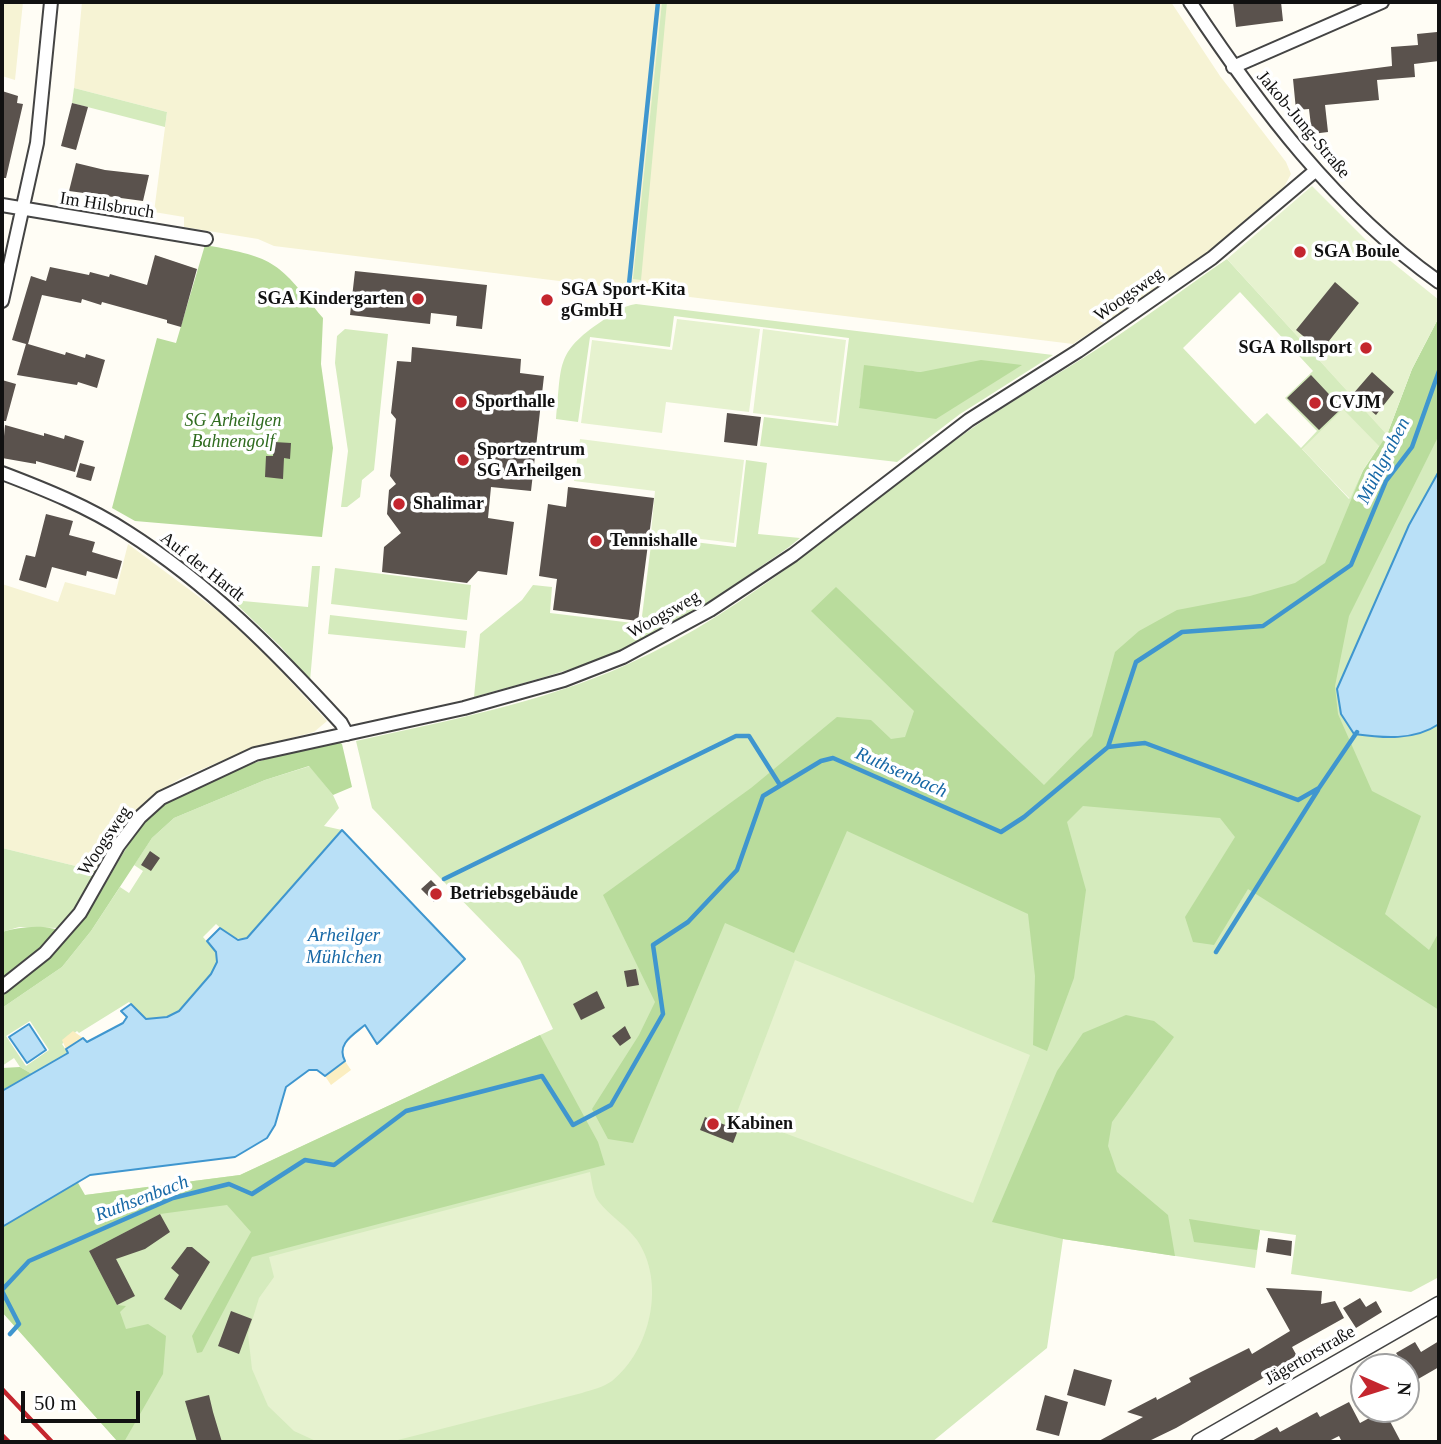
<!DOCTYPE html>
<html>
<head>
<meta charset="utf-8">
<style>
	body { margin:0 }
	#map { position:relative; width:1441px; height:1444px; overflow:hidden; background:#fffdf5; font-family:"Times New Roman",serif }
	canvas { display:block }
	.frame { position:absolute; inset:0; border:4px solid #111; pointer-events:none }
	.north { position:absolute; left:1350px; top:1353px; width:70px; height:70px; box-sizing:border-box; background:#fff; border:2px solid #a0a0a0; border-radius:50%; rotate:93deg; font-size:19px; font-weight:700; line-height:28px; text-align:center; color:#111 }
	.north::after { content:''; display:block; margin:auto; width:24px; height:32px; background:#c4262e; clip-path:polygon(50% 0,100% 100%,50% 72%,0 100%) }
	.scale { position:absolute; left:21px; top:1391px; width:119px; height:32px; box-sizing:border-box; border:4px solid #111; border-top:0; padding-left:9px; font-size:21px; line-height:24px; white-space:nowrap; color:#111; -webkit-text-stroke:5px #fff; paint-order:stroke }
</style>
</head>
<body>
<div id="map">
<canvas width="1441" height="1444"></canvas>
<div class="frame"></div>
<div class="north">N</div>
<div class="scale">50 m</div>
</div>
<script>
const g = document.querySelector('canvas').getContext('2d');
g.lineJoin = 'round';
function fill(path, color) { g.fillStyle = color; g.fill(path, 'evenodd'); }
function strokePath(path, color, width, dash) { g.strokeStyle = color; g.lineWidth = width; g.lineCap = dash ? 'butt' : 'round'; g.setLineDash(dash || []); g.stroke(path); }
function write(font, color, halo, rows, align = 'center') {
  g.font = font + ' "Times New Roman",serif'; g.lineWidth = 7; g.setLineDash([]); g.textBaseline = 'middle'; g.strokeStyle = halo; g.fillStyle = color; for (const [text, x, y, turn = 0] of rows) {
    g.save(); g.translate(x, y); g.rotate((+turn || 0) * Math.PI / 180); g.textAlign = isNaN(turn) ? turn : align; if (halo) g.strokeText(text, 0, 0); g.fillText(text, 0, 0); g.restore();
  }
}
fill(new Path2D(`
	M2 2H23L15 80 2 76Z
	M82 2H1171L1220 76 1286 162 1291 174 1284 187 1197 261 1073 344 274 246 258 239 184 227V217L154 212 167 112 74 88Z
	M128 544 222 614 269 658 327 721 314 732 250 749 181 778 149 798 126 821 96 871 2 848V584L58 602 65 582 115 595Z`), '#f6f3d4');
fill(new Path2D(`
	M662 2H667L641 280 633 279Z
	M74 88 167 112 165 127 72 103Z
	M1227 259 1387 434 1439 317V1277L1411 1292 1291 1274 1296 1235 1260 1230 1255 1268 1063 1239 1047 1348 932 1442H118L2 1312V1241L85 1195 240 1175 553 1029 520 960 372 808 356 741C446 721 541 703 626 665 755 608 857 509 971 429 1014 399 1061 373 1105 344 1147 317 1186 287 1227 259ZM1240 292 1313 371 1285 398 1317 431 1301 448 1267 413 1255 424 1183 348ZM1379 446 1363 470 1349 499 1302 449Z
	M636 304 1053 355 960 414 897 462 760 446 764 417 838 426 849 338 674 316 670 347 590 337 578 422 556 419C562 366 554 353 602 321 613 313 622 306 636 304ZM865 366 921 372 859 408Z
	M345 329 388 334 374 470 362 480 360 497 347 507H341L348 451 335 363 337 336Z
	M746 460 767 463 758 534 800 538 789 547C734 585 679 625 618 651 572 671 523 683 474 697L480 634 522 600 533 585 552 587 550 613 641 624 652 537 736 547Z
	M312 566H320L310 681 281 647 232 600 308 607Z
	M335 568 471 585 467 620 331 604Z
	M330 615 467 631 465 648 328 634Z
	M310 766 333 795 339 808 324 826 342 830 247 938C232 941 226 933 216 924L203 937 216 952 217 962 211 974 179 1011 168 1017 146 1019 129 1002 79 1033 77 1031 62 1044 68 1053 32 1074 20 1067 14 1058 2 1066V1008L62 967 91 931 120 887 129 893 143 871 134 865 152 838 174 818 265 780ZM30 1021 49 1050 26 1066 6 1036Z
	M2 848 96 871 75 910 60 928 19 927 2 932Z`), '#d5ebbd');
fill(new Path2D(`
	M205 245C278 258 277 262 323 318L321 364 333 448 322 537 135 521 112 508 157 338 176 343Z
	M1439 317V435L1349 616 1335 686 1338 714 1372 791 1421 816 1385 914 1429 950 1439 932V1010L1248 889 1214 945 1193 942 1185 917 1235 837 1220 818 1083 806 1067 822 1086 890 1074 978 1047 1051 1033 1045 1035 976 1028 914 847 831 794 953 725 923 633 1143 608 1139 592 1109 639 1035 655 1002 603 895 751 788 837 717 871 720 891 739 905 737 914 711 811 611 836 587 1044 785 1092 736 1115 652 1139 631 1177 610 1250 596 1295 583 1325 563 1363 471 1387 435 1412 369Z
	M981 360 1022 365 936 419 859 408 864 365 921 372Z
	M335 740 342 744 352 787 333 795 309 766 265 780 174 818 152 838 91 931 62 967 2 1008V932C24 926 51 923 70 936 100 902 116 858 144 823 181 778 281 755 335 740Z
	M1126 1015 1154 1021 1174 1037 1112 1122 1108 1146 1117 1172 1168 1215 1175 1256 1063 1239 992 1222 1057 1071 1083 1033Z
	M540 1035 598 1142 605 1165 252 1257 202 1352 197 1353 192 1336 251 1232 227 1205 160 1214 89 1251 117 1305 126 1306 120 1312 126 1329 148 1324 166 1336 163 1374 124 1442H118L2 1312V1227L77 1181 85 1195 240 1175Z
	M20 1067 32 1074 2 1091V1068Z
	M1189 1219 1260 1230 1257 1250 1194 1242Z`), '#b9dc9c');
fill(new Path2D(`
	M73 1031 83 1038 66 1049 62 1040Z
	M345 1061 351 1070 331 1085 325 1076Z`), '#fbeec1');
fill(new Path2D(`
	M1312 186 1372 246 1439 300V317L1412 369 1387 435 1227 259Z
	M677 319 760 329 749 412 666 402 662 433 581 423 592 340 672 350Z
	M763 329 846 340 836 423 753 413Z
	M1343 409 1379 446 1363 470 1350 499 1302 449Z
	M580 439 744 460 734 543 651 533 655 491 574 481Z
	M795 960 1030 1055 973 1203 736 1115Z
	M590 1172C592 1181 593 1195 599 1202 610 1216 626 1225 637 1240 666 1282 651 1350 612 1381 604 1387 591 1390 582 1393L390 1442H318L294 1431 268 1406 252 1369 248 1334 259 1298 274 1277 269 1257Z`), '#e6f2cf');
const water = new Path2D(`
	M1439 471V724C1414 741 1383 738 1354 734L1341 714 1337 689 1409 525Z
	M342 830 465 959 377 1044 365 1025C353 1035 336 1044 345 1061L325 1076 317 1070H309L286 1087 275 1125 267 1138 235 1157 90 1175 2 1227V1091L68 1053 66 1049 83 1038 87 1042 123 1023 127 1017 121 1011 131 1004 146 1019 167 1017 179 1011 211 974 217 962 216 952 207 941 220 928 238 940 247 938Z
	M29 1024 46 1050 27 1063 9 1037Z`);
fill(water, '#b9e0f7');
strokePath(water, '#3f96cf', 2);
strokePath(new Path2D(`
	M629 284 658 2
	M1108 747 1136 662 1182 632 1263 626 1351 565 1386 481 1412 447 1439 371
	M444 879 736 736H749L780 785
	M1216 952 1318 790
	M2 1290 29 1261 173 1198 229 1184 252 1194 305 1160 334 1165 406 1111 542 1076 573 1125 611 1105 663 1014 653 945 688 922 737 870 763 796 821 761 833 758 1001 832 1024 817 1108 747 1125 745 1145 743 1298 800 1319 788 1357 732
	M2 1291 19 1324 10 1334`), '#3f96cf', 4.5);
fill(new Path2D(`
	M1233 2H1281L1283 21 1236 27Z
	M1437 32 1439 61 1414 64 1415 77 1377 80 1379 100 1325 105 1328 132 1312 134 1309 109 1296 110 1293 79 1392 66 1391 47 1418 45 1417 34Z
	M2 91 18 96 17 103 23 104 6 178H2Z
	M72 103 88 107 76 150 61 146Z
	M76 163 105 170 149 175 143 201 69 191Z
	M155 255 197 269 181 327 167 323V320L102 302 101 305 82 299 81 303 42 295 28 344 65 355 66 352 85 358 86 354 105 360 97 388 78 382 77 385 17 375 26 344 12 340 31 276 46 281 50 267 89 275 90 272 109 277 110 274 147 285Z
	M355 271 487 285 482 329 456 326 457 316 431 313 430 324 350 315Z
	M1335 282 1359 303 1321 351 1296 330Z
	M412 347 521 359 520 373 544 376 531 491 491 487 488 518 514 522 507 575 478 571 467 583 382 572 384 547 401 533 387 514 389 490 396 484 390 476 396 419 391 413 397 361 411 362Z
	M1372 372 1394 392 1376 415 1352 395Z
	M1311 375 1342 408 1319 430 1287 398Z
	M2 380 16 384 6 421H2Z
	M727 413 761 417 757 446 724 442Z
	M5 425 44 436V433L64 439 65 435 84 441 75 472 36 461V464L2 458Z
	M274 442 291 443 290 459 284 458 283 479 265 477 266 456H273Z
	M80 463 95 467 91 481 76 477Z
	M568 487 654 498 638 621 553 610 557 579 539 576 548 504 566 507Z
	M46 514 73 521 69 535 95 542 92 552 122 561 117 579 87 571 86 576 52 567 46 588 19 580 26 555 35 557Z
	M150 851 160 858 151 871 141 865Z
	M431 880 443 892 434 902 421 889Z
	M636 969 639 985 627 987 624 971Z
	M597 991 605 1008 581 1020 573 1004Z
	M625 1026 631 1038 620 1046 612 1036Z
	M705 1117 738 1130 733 1143 700 1130Z
	M160 1214 170 1232 145 1249 116 1259 135 1296 117 1305 89 1251Z
	M1268 1238 1292 1241 1291 1256 1266 1252Z
	M187 1247H192L210 1262 181 1310 164 1299 179 1275 171 1268Z
	M1266 1288 1322 1291 1321 1304 1335 1301 1344 1318 1292 1347 1298 1358 1176 1428 1147 1442H1097L1143 1417 1127 1412 1156 1397 1157 1400 1191 1382 1189 1378 1249 1348 1252 1354 1290 1331Z
	M1360 1298 1366 1307 1376 1301 1382 1312 1356 1328 1343 1308Z
	M231 1311 252 1319 239 1354 218 1346Z
	M1439 1341V1367L1406 1386V1367L1396 1353 1415 1342 1421 1352Z
	M1074 1369 1112 1380 1105 1406 1067 1395Z
	M209 1395 213 1412 222 1442H197L185 1401Z
	M1045 1395 1068 1402 1059 1436 1036 1430Z
	M1349 1402 1360 1423 1384 1410 1401 1442H1342L1339 1436 1327 1442H1250L1277 1427 1280 1432 1317 1412 1320 1417Z`), '#5a524d');
const minor = new Path2D(`
	M1190 2C1259 106 1336 209 1439 282
	M1233 67 1382 2
	M2 205 206 239
	M2 301 37 143 51 2
	M2 473C44 489 89 507 127 532 209 584 276 652 341 723L347 734
	M2 987 45 953 80 913 118 846 140 817 161 798 255 754 464 708 564 680 623 657 710 610 793 555 969 420 1078 351 1212 258 1315 171`);
const tertiary = new Path2D(`
	M1200 1442 1439 1305`);
strokePath(minor, '#444', 16);
strokePath(tertiary, '#444', 19);
strokePath(minor, '#fff', 12);
strokePath(tertiary, '#fff', 16);
strokePath(new Path2D(`
	M2 1389 52 1442
	M2 1435 9 1442`), '#c4262e', 4.5);
for (const [x, y, r, color] of [
	[1300,252,7,"#c4262e"],
	[418,299,7,"#c4262e"],
	[547,300,7,"#c4262e"],
	[1366,348,7,"#c4262e"],
	[461,402,7,"#c4262e"],
	[1315,403,7,"#c4262e"],
	[463,460,7,"#c4262e"],
	[399,504,7,"#c4262e"],
	[596,541,7,"#c4262e"],
	[436,894,7,"#c4262e"],
	[713,1124,7,"#c4262e"]
]) { const dot = new Path2D(); dot.arc(x, y, r, 0, 2 * Math.PI); g.fillStyle = color; g.fill(dot); strokePath(dot, '#fff', 2.5); }
write('18px', '#111', '#fff', [
	["Jakob-Jung-Straße",1303,125,50],
	["Im Hilsbruch",107,206,9],
	["Woogsweg",1129,295,-35],
	["Auf der Hardt",202,567,38],
	["Woogsweg",664,615,-29],
	["Woogsweg",105,841,-56],
	["Jägertorstraße",1310,1356,-30]
]);
write('bold 18px', '#111', '#fff', [
	["SGA Boule",1314,252],
	["SGA Sport-Kita",561,290],
	["gGmbH",561,311],
	["SGA Kindergarten",404,299,"right"],
	["SGA Rollsport",1352,348,"right"],
	["Sporthalle",475,402],
	["CVJM",1329,403],
	["Sportzentrum",477,450],
	["SG Arheilgen",477,471],
	["Shalimar",413,504],
	["Tennishalle",610,541],
	["Betriebsgebäude",450,894],
	["Kabinen",727,1124]
], 'left');
write('italic 18px', '#2f6b1f', '#fff', [
	["SG Arheilgen",233,421],
	["Bahnengolf",233,442]
]);
write('italic 19px', '#1768a6', '#fff', [
	["Mühlgraben",1384,461,-63],
	["Ruthsenbach",901,773,24],
	["Arheilger",344,936],
	["Mühlchen",344,958],
	["Ruthsenbach",142,1199,-21]
]);
</script>
</body>
</html>
